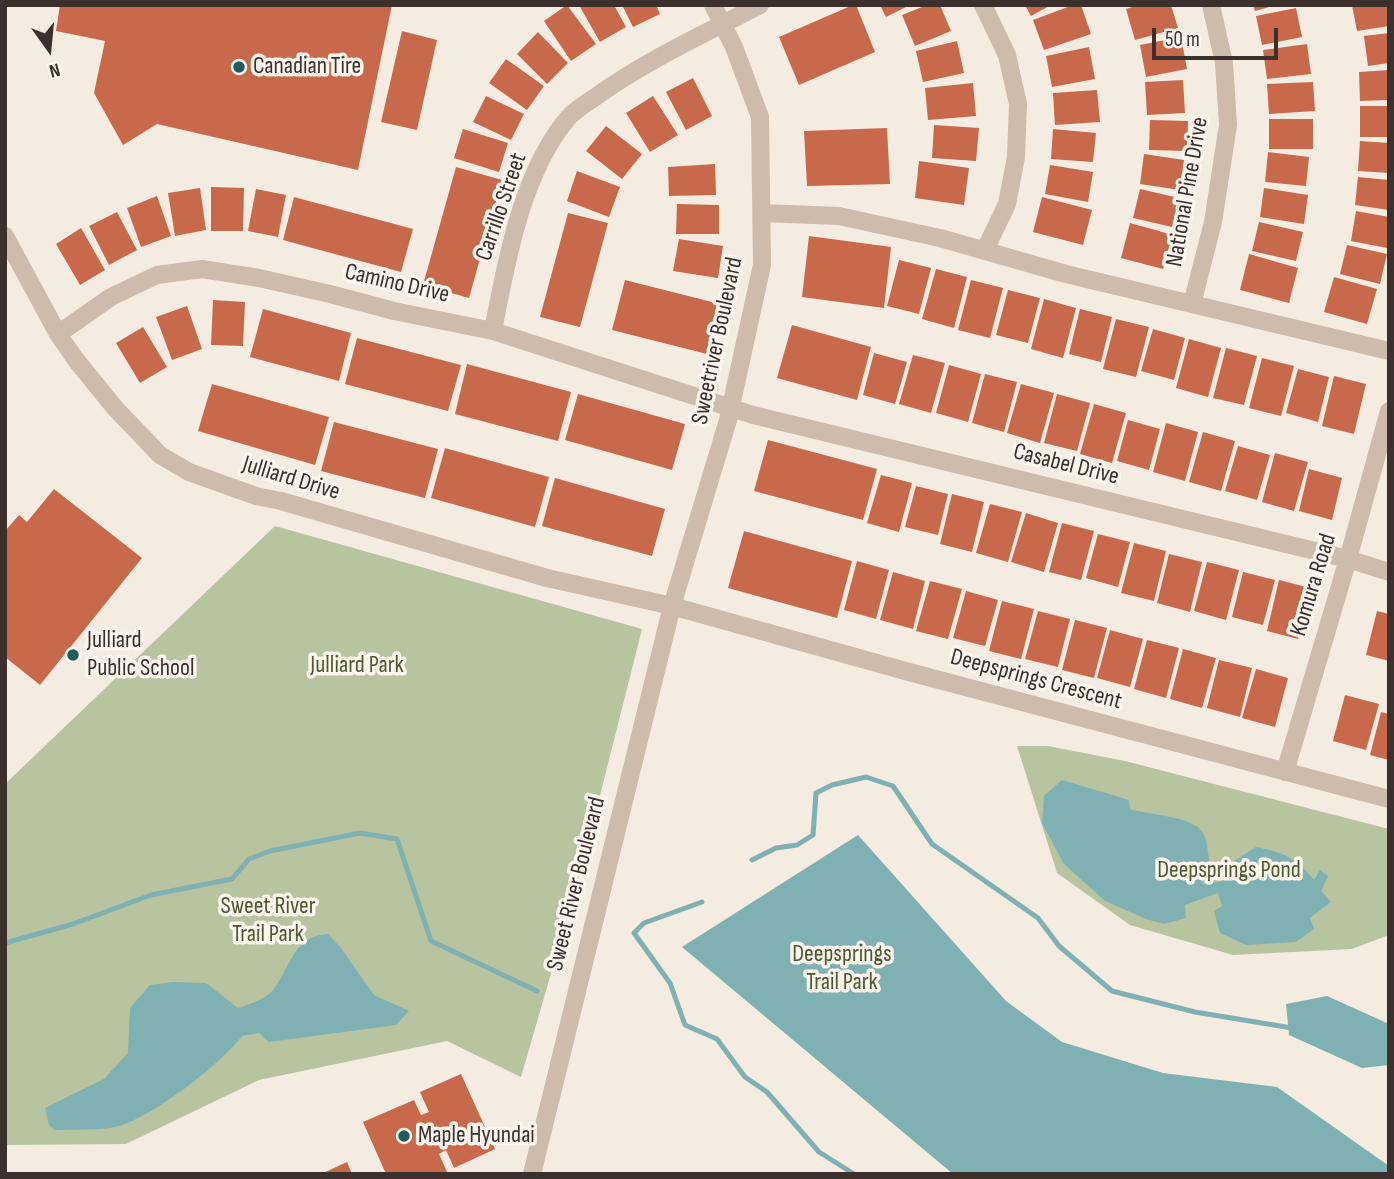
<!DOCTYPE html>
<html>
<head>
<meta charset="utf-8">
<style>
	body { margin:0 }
	#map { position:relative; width:1394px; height:1179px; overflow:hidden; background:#f4ebe1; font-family:"Sofia Sans Condensed",sans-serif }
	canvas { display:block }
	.frame { position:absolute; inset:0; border:7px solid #3b302b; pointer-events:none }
	.north { position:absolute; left:14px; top:14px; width:70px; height:70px; -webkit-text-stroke:5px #fbf5ee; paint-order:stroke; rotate:165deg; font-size:19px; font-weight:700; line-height:28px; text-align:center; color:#3b302b }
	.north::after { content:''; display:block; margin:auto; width:24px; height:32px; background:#3b302b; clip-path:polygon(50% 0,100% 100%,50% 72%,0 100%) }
	.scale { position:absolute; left:1152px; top:28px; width:126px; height:32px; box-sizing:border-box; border:4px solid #3b302b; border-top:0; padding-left:9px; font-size:21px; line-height:24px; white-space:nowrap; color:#3b302b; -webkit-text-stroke:5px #fbf5ee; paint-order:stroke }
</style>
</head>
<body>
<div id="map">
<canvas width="1394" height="1179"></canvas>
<div class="frame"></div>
<div class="north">N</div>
<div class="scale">50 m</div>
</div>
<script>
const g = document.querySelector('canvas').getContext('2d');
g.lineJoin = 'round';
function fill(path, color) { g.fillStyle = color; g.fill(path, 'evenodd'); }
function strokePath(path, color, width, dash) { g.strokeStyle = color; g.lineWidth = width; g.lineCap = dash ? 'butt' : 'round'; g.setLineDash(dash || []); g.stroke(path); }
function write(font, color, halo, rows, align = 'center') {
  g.font = font + ' "Sofia Sans Condensed",sans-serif'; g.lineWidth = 7; g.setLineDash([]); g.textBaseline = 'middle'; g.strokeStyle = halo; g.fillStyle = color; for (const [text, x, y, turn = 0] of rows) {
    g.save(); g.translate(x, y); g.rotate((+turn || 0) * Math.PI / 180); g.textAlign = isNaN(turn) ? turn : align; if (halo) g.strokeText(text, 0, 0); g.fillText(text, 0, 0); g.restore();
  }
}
fill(new Path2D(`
	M275 526 642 629 583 863 521 1077 447 1041 259 1080 126 1144 5 1145V784Z
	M1017 746H1048L1125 761 1389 829V935L1352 949 1233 955 1130 925 1057 873Z`), '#b8c4a0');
fill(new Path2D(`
	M1062 780 1129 800 1130 809C1148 815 1194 816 1203 833 1208 842 1208 856 1210 866L1199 871 1203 884 1223 881 1231 863 1256 847C1285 853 1295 857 1314 880L1320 870 1328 876 1321 891 1331 902 1310 918 1314 929 1296 942 1246 945 1220 933 1214 911 1222 906 1218 893 1185 905 1186 918 1164 924 1146 919 1105 901 1064 864 1042 823 1044 796Z
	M858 835 1006 1001 1062 1042 1163 1073 1277 1087 1389 1166V1174H953L682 947Z
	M328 934 341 948 374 995 409 1011 396 1025 269 1042 259 1033 242 1036C221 1064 149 1120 115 1127 96 1131 74 1129 55 1130L49 1125 45 1108 104 1079 128 1053 130 1008 150 985 173 982 206 983 238 1008C249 1004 266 999 273 990 291 967 293 936 328 934Z
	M1327 996 1389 1024V1065L1362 1068 1289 1035 1286 1004Z`), '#7fb0b2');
strokePath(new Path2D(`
	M752 860 776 848 797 845 813 835 816 793 832 785 866 777 893 786 932 844 1038 918 1059 946 1112 991 1195 1012 1292 1028
	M702 902 644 923 634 933 670 983 685 1025 717 1039 745 1077 767 1092 819 1152 854 1174
	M5 943 73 924 151 895 232 879 249 859 270 851 360 833 397 839 431 941 537 991`), '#7fb0b2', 5);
fill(new Path2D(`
	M60 5H392L358 170 157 124 123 145 94 93 105 41 56 31Z
	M567 5 596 44 571 61 544 21Z
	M579 5H614L626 27 600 42Z
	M622 5H656L660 14 633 27Z
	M853 5H856L875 52 799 85 779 37Z
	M880 5H910L886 17Z
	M927 5H940L951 31 915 46 902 15Z
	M1025 5H1051L1031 16Z
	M1073 5H1081L1091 34 1044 50 1033 20Z
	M1139 5H1171L1178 28 1135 40 1126 9Z
	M1253 5H1273V6L1255 11Z
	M1352 5H1389V26L1357 31Z
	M1296 8 1302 37 1262 45 1256 16Z
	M402 31 437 40 417 130 381 122Z
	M538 32 568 63 547 84 517 54Z
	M1389 33V63L1368 66 1364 36Z
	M1181 37 1187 69 1146 77 1140 45Z
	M957 41 964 73 923 82 916 51Z
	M1307 44 1311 74 1267 79 1263 50Z
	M1089 47 1095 79 1052 87 1046 56Z
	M506 59 544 86 527 110 489 83Z
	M1389 70V100L1360 101 1359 72Z
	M693 78 712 116 686 130 666 92Z
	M1183 80 1185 113 1147 115 1145 82Z
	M1313 82 1315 111 1269 114 1267 84Z
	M973 83 976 116 928 120 925 88Z
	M1097 90 1100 122 1055 125 1053 93Z
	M486 96 524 114 511 140 473 122Z
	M653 96 678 135 650 152 626 113Z
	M1360 106H1389V137H1360Z
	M1269 119H1313V149H1269Z
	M1150 120 1188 121 1187 151 1149 150Z
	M934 125 979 128 976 161 932 158Z
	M606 126 642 154 622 179 586 151Z
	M887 128 890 184 807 186 804 131Z
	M463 129 508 143 499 172 454 158Z
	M1053 129 1096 133 1093 162 1051 159Z
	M1360 141 1389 143V173L1358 171Z
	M1268 152 1309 157 1306 186 1265 182Z
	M1144 154 1184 160 1180 190 1140 184Z
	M919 161 969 168 964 205 915 198Z
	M715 164 716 195 669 196 668 167Z
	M1050 165 1093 172 1088 202 1045 194Z
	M456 167 502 180 469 298 423 285Z
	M577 171 620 187 609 217 567 201Z
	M1358 177 1389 180V210L1355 205Z
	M211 187 244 188 243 231H211Z
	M200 188 206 230 175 236 168 193Z
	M1264 188 1308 195 1304 224 1260 217Z
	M256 189 286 195 278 237 248 231Z
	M1140 189 1179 198 1172 227 1133 218Z
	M157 196 171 236 141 247 127 208Z
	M294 197 413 229 401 272 283 240Z
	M1042 197 1092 210 1083 245 1033 232Z
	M677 204 719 205V234H676Z
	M1356 211 1389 217 1387 248 1351 241Z
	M117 212 137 250 109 265 89 226Z
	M568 213 608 223 580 327 540 317Z
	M1259 222 1303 232 1296 261 1252 251Z
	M1130 223 1173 235 1163 269 1121 258Z
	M81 228 105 270 80 285 56 244Z
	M809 236 891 247 884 308 802 297Z
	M679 239 723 246 718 278 673 271Z
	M1347 245 1387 254 1380 284 1340 274Z
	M1249 254 1298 268 1289 303 1240 290Z
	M899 260 931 268 919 314 887 306Z
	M936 269 967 277 954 328 922 319Z
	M1334 277 1377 289 1367 324 1324 312Z
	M625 280 720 304 707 354 612 330Z
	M971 280 1003 288 990 338 958 330Z
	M1008 290 1040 298 1028 343 996 335Z
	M1044 299 1076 308 1063 358 1031 349Z
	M213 300 245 302 243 346 211 345Z
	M187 306 202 349 172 360 156 317Z
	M263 309 351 333 339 381 250 357Z
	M1080 309 1112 317 1101 362 1069 354Z
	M1116 319 1149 327 1136 377 1103 369Z
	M792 325 871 347 857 400 777 378Z
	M143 327 167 367 140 383 116 343Z
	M1153 329 1185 338 1174 380 1141 371Z
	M357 338 461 365 448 411 345 384Z
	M1189 339 1221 348 1208 397 1176 388Z
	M1226 348 1257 356 1244 405 1213 398Z
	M874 353 907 362 895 404 863 395Z
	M913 355 945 363 931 413 899 404Z
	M1262 358 1294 366 1281 416 1249 408Z
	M467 364 571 392 558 441 455 414Z
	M949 365 981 374 968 422 936 413Z
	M1298 369 1329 377 1318 422 1286 413Z
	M985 374 1017 382 1004 432 972 423Z
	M1334 376 1366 384 1354 434 1322 426Z
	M212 384 329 417 315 465 198 431Z
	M1021 384 1054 393 1040 443 1007 433Z
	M578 394 685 424 672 470 565 440Z
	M1057 394 1090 403 1077 451 1044 443Z
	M1094 404 1126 413 1112 463 1080 454Z
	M1128 420 1160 429 1149 470 1117 461Z
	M334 422 438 449 425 498 321 471Z
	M1166 423 1198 432 1185 481 1153 472Z
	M1203 432 1235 441 1221 491 1189 482Z
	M768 440 877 469 863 520 754 491Z
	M1238 446 1270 455 1257 500 1225 491Z
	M445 448 549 477 535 527 431 498Z
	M1275 453 1308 462 1294 511 1262 502Z
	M1309 469 1342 478 1332 520 1299 511Z
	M881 475 912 483 899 532 867 523Z
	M555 478 665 509 652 556 542 526Z
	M916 486 948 494 938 535 905 527Z
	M54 489 142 558 40 685 5 657V531L19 515 27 522Z
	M952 494 984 502 972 552 940 544Z
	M990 504 1022 512 1008 562 976 553Z
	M1026 513 1058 523 1044 572 1011 562Z
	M1062 523 1094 531 1081 580 1049 572Z
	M744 531 852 561 837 618 728 588Z
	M1098 534 1130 542 1118 587 1086 578Z
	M1134 543 1166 551 1154 601 1121 593Z
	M1169 554 1202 562 1190 612 1157 603Z
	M857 561 889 570 876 619 844 610Z
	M1207 562 1239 570 1226 620 1194 611Z
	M893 572 925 581 913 629 880 620Z
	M1243 572 1275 580 1263 625 1232 617Z
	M1279 580 1310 588 1298 639 1267 631Z
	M930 581 962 589 948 639 916 631Z
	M966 591 998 600 985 646 953 638Z
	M1002 601 1034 609 1021 659 989 651Z
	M1038 611 1070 619 1058 667 1025 659Z
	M1377 611 1389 614V661L1366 655Z
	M1075 620 1107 628 1094 678 1062 670Z
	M1110 630 1143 639 1130 687 1097 678Z
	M1147 640 1179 648 1166 698 1134 689Z
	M1183 649 1216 658 1202 708 1170 699Z
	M1219 660 1252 668 1240 717 1207 708Z
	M1256 669 1288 678 1275 727 1242 718Z
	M1345 695 1379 704 1366 750 1333 741Z
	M1381 712 1389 714V760L1370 755Z
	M461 1074 495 1149 454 1168 446 1150 439 1154 448 1174H386L363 1122 414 1100 421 1115 429 1112 420 1092Z
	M347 1162 352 1174H321Z`), '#c8694b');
strokePath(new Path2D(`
	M983 5 1007 55 1018 104 1016 157 1007 204 985 250
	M762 213 839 216 940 238 1066 274 1389 351
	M5 236 58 334 76 360 115 408 160 455 189 472 256 496 281 501 547 578 672 606 909 672 1389 799
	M1192 304 1213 222 1228 125 1224 63 1211 5
	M493 331C506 262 522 172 568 118 575 110 585 104 594 98 645 61 704 34 760 5
	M58 334 111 297 157 275 202 269 259 278 330 294 394 311 493 331 753 415 1348 559 1389 572
	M1285 772 1348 559 1389 411
	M532 1174 672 606 728 420 762 265 760 117 734 47 713 5`), '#cdbbac', 18);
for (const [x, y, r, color] of [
	[239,67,7,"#1f5a5e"],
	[73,655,7,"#1f5a5e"],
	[404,1136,7,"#1f5a5e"]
]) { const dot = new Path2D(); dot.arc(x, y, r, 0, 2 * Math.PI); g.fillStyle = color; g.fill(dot); strokePath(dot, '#fbf5ee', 2.5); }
write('24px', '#3b302b', '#fbf5ee', [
	["Canadian Tire",253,67],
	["Julliard",87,641],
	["Public School",87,669],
	["Maple Hyundai",418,1136]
], 'left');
write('24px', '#3b302b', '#fbf5ee', [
	["National Pine Drive",1188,192,-80],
	["Carrillo Street",502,207,-71],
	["Camino Drive",397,284,13],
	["Sweetriver Boulevard",718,341,-78],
	["Casabel Drive",1066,465,14],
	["Julliard Drive",291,479,17],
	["Komura Road",1314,585,-73],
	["Deepsprings Crescent",1036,680,15],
	["Sweet River Boulevard",577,884,-76]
]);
write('24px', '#4a5a2e', '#fbf5ee', [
	["Julliard Park",357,666],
	["Deepsprings Pond",1229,871],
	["Sweet River",268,907],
	["Trail Park",268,935],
	["Deepsprings",842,955],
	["Trail Park",842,983]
]);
</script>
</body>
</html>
